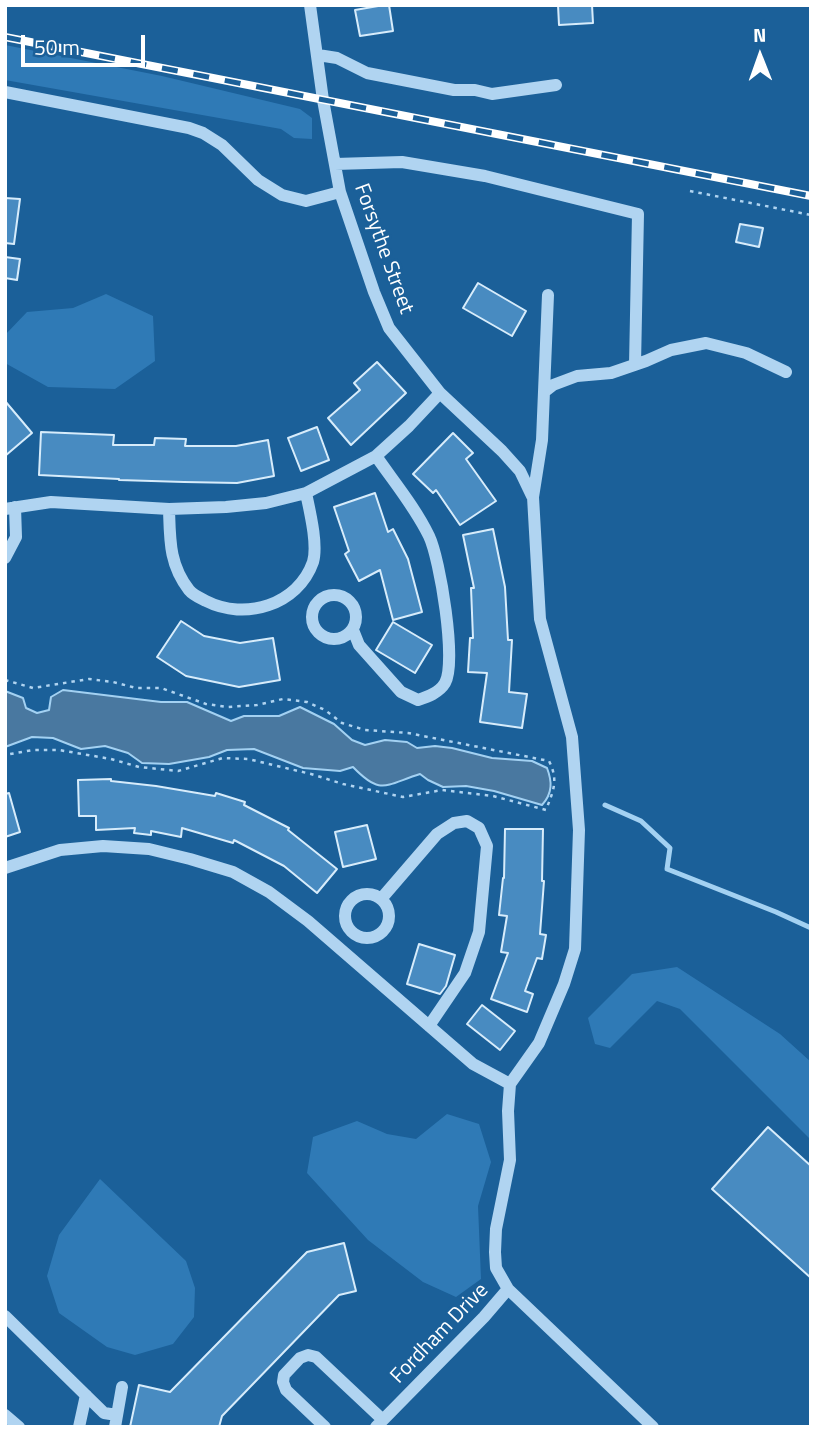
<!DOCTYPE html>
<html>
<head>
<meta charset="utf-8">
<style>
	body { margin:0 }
	#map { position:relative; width:816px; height:1432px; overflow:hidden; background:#1b6099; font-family:"Titillium Web",sans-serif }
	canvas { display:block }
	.frame { position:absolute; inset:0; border:7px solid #fff; pointer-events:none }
	.north { position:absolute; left:725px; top:21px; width:70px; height:70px; -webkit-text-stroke:5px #1b6099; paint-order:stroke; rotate:359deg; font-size:19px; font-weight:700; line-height:28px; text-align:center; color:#fff }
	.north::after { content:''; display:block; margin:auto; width:24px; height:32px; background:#fff; clip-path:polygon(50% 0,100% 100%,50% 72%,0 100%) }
	.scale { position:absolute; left:21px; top:35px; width:124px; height:32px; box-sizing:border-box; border:4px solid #fff; border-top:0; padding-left:9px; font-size:21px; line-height:24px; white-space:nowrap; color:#fff; -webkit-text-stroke:5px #1b6099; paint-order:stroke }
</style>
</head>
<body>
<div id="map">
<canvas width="816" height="1432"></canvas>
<div class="frame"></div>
<div class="north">N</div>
<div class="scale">50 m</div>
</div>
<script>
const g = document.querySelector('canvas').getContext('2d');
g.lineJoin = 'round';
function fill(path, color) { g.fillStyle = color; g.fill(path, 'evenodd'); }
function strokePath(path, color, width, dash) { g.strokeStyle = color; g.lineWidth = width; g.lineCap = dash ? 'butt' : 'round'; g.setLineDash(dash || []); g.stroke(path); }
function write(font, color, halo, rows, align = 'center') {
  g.font = font + ' "Titillium Web",sans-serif'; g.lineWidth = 5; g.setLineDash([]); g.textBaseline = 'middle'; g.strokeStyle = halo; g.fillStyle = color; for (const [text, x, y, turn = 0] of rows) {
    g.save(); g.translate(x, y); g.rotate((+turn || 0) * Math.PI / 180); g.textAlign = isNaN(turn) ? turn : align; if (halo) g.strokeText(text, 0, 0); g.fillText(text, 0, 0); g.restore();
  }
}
fill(new Path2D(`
	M5 45 162 76 300 109 312 118V139L294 138 281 129 5 80Z
	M106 294 153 316 155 361 115 389 48 387 5 363V335L27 312 73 308Z
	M677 967 780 1034 811 1062V1140L680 1009 657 1001 610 1048 595 1044 588 1018 632 974Z
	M447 1114 479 1124 491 1162 478 1206 481 1279 456 1297 423 1282 368 1240 307 1173 313 1137 357 1121 387 1134 416 1139Z
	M100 1179 186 1261 195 1288 194 1317 173 1344 135 1355 107 1347 59 1313 47 1276 59 1235Z`), '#2f7ab6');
const water = new Path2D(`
	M63 690 161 702H187L231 721 244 716H279L300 707 334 724 352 740 365 745 385 740 407 742 417 748 435 746 452 748 492 758 532 761 547 768C552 781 553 793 542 805L494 791 466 786 443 787 428 780 420 774C385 785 381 796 353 767L340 771 303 768 254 749 227 750 209 757 169 764 142 763 128 753 105 746 81 749 53 738 32 737 5 747V691L23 698 26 708 37 713 49 710 51 697Z`);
fill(water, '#4978a0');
strokePath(water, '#a3d1f2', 2);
strokePath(new Path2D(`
	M605 805 641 821 670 848 667 869 776 912 811 928`), '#a3d1f2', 5);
const building = new Path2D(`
	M384 5H389L393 31 360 36 355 10Z
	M558 5H592L593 23 559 25Z
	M5 198 20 199 14 244 5 243Z
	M740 224 763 228 759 247 736 242Z
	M5 257 20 259 17 280 5 278Z
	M478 283 526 311 512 336 463 308Z
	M377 362 406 393 351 445 328 418 360 390 354 383Z
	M5 401 32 433 5 456Z
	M317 427 329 460 301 471 288 438Z
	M41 432 114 435 113 445H154L155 438 186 439 185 446H236L268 440 274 476 237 483 184 482 119 480V479L39 475Z
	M453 433 473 453 466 459 496 501 460 525 436 490 433 493 413 474Z
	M375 493 388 532 393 529 408 559 422 612 393 620 380 570 359 581 345 554 349 551 334 507Z
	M493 529 505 587 508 640H512L509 692 527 694 522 728 480 722 487 673 468 672 470 638H473L471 588H474L463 535Z
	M181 621 204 636 240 643 273 638 280 680 239 687 186 676 157 657Z
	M393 622 432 645 415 673 376 650Z
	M111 779V781L156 786 215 796 216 793 245 802 244 805 289 828 288 830 337 869 317 893 284 866 234 840 233 843 182 828 181 837 151 831V835L134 833 135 828 96 830V816H79L78 780Z
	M9 793 20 832 5 837V794Z
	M367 825 376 859 343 867 335 832Z
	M505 829H543L542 881H544L540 934 546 935 542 959 537 958 525 991 533 994 527 1012 491 999 508 953 501 952 507 916 499 915 503 878H504Z
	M419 944 455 955 446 986 440 994 407 984Z
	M482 1005 515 1031 500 1050 467 1024Z
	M768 1127 811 1166V1278L712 1189Z
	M344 1243 356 1291 339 1295 222 1416 219 1427H130L139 1385 170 1392 307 1252Z`);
fill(building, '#488bc1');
strokePath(building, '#d7ecfb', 2);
strokePath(new Path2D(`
	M690 191 811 215
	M5 680 33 688 89 679 113 682 136 688H161L206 704 227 707 257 705 283 699 307 702 325 710 342 723 365 730 408 733 549 761C559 781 553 791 546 810L493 796 442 790 403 797 343 784 311 774 248 759 223 758 178 771 139 767 111 759 59 750H33L5 755`), '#b0d4f1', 2.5, [3.5, 5]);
strokePath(new Path2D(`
	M310 5 323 100 340 192 374 292 389 328 440 393 502 451 520 471 532 496
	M318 55 337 58 367 73 454 90H475L492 94 556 85
	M5 92 189 128 203 133 222 145 258 180 282 195 306 201 340 192
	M335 164 402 162 485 176 638 214 635 365
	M548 295 542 440 533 497 540 619 572 737 579 830 575 949 564 984 539 1043 510 1084 508 1111 510 1160 496 1229 495 1252 496 1268 508 1289 653 1427
	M544 392 553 385 577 376 611 373 646 361 671 350 706 343 746 353 786 372
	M5 509 51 502 169 509 226 507 266 503 306 493 376 456 409 426 440 393
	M169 509C170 540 169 564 189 590 193 595 200 598 206 601 245 621 298 605 313 562 318 545 310 512 306 493
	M5 558 16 537 15 507
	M312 617a22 22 0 1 1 44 0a22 22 0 1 1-44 0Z
	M353 630 359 645 401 692 418 700C427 697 439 693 445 683 457 662 440 559 429 536 415 507 394 482 376 456
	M5 868 60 850 103 846 149 849 190 859 233 872 269 892 308 921 473 1064 510 1084
	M345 916a22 22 0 1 1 44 0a22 22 0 1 1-44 0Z
	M381 899 437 834 454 823 467 821 479 828 487 846 479 932 465 973 429 1026
	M5 1316 104 1413 117 1415
	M5 1415 19 1427
	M79 1427 86 1395
	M115 1427 122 1387
	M325 1427 286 1390 283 1382 284 1375 300 1358 308 1355 316 1357 383 1420
	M376 1427 484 1317 508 1289`), '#b0d4f1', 12);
const rail = new Path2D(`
	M5 37 811 196`);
strokePath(rail, '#fff', 8);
strokePath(rail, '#1b6099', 5, [16]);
write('21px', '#fff', '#1b6099', [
	["Forsythe Street",383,249,70],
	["Fordham Drive",440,1334,-46]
]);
</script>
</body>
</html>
